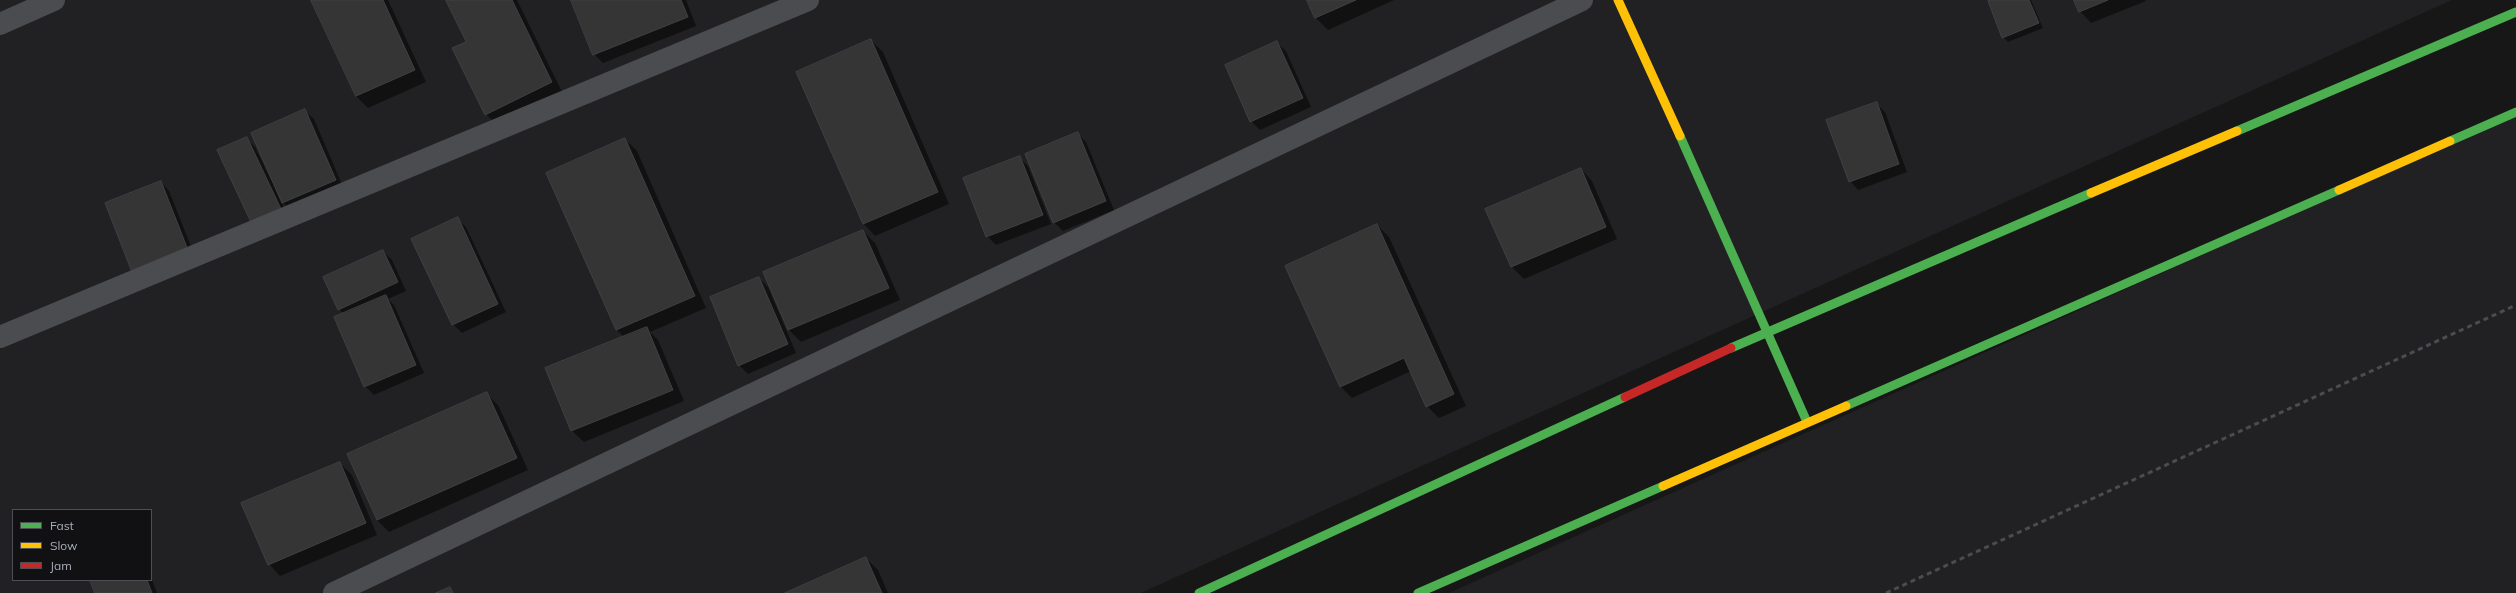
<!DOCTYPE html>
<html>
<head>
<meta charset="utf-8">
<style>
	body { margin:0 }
	#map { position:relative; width:2516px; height:593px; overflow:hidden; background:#171717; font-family:Mulish,sans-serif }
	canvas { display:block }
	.legend { position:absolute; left:12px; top:509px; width:140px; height:72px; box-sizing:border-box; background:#111113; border:1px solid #4d4f55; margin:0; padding:5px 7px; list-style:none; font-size:12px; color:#a8adb8 }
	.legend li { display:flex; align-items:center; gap:8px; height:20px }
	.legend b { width:20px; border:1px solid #4d4f55 }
</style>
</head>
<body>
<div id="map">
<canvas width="2516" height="593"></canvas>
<ul class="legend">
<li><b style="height:5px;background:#4caf50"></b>Fast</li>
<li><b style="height:5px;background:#ffc107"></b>Slow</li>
<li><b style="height:5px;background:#c62828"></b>Jam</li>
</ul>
</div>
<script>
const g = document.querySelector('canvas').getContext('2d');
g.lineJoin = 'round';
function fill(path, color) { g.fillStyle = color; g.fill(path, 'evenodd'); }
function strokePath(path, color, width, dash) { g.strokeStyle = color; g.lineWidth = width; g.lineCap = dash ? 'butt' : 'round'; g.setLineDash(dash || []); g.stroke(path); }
fill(new Path2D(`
	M0 0H2452L1141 593H0ZM13 510H151V580H13Z
	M2516 114V593H1449Z`), '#212123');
fill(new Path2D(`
	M312 0H388L426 82 368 108 356 96Z
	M447 0H517L563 94 498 126 486 114 467 42Z
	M572 0H686L696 26 603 63 594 54Z
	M1308 0H1394L1328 30 1316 18Z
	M1993 0H2031L2043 28 2008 42 2003 37Z
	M2075 0H2145L2146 1 2091 23 2080 11Z
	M871 40 883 52 949 204 875 236 864 224 797 72Z
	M1277 43 1286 51 1311 107 1260 130 1251 121Z
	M1876 103 1885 112 1907 172 1858 190 1850 181Z
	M305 111 314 119 344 189 292 211 281 201 289 217 260 231 246 138 255 147 272 182H274Z
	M1077 133 1086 142 1114 210 1063 231 1054 222Z
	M625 139 637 151 706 308 650 332 658 340 684 401 584 442 572 431 624 337 617 330Z
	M1019 157 1028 166 1051 224 996 245 987 236Z
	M1581 169 1592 181 1617 239 1524 279 1512 267Z
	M161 182 169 191 196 259 106 204Z
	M457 219 466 227 506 312 462 333 453 324Z
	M1377 225 1389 237 1466 406 1439 418 1427 406 1411 371 1352 398 1340 386Z
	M863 231 875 243 900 300 801 342 789 330 764 273Z
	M383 251 392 260 406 291 388 299 394 305 424 373 374 395 365 386 344 314 339 309Z
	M759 278 768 287 796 353 748 374 739 365Z
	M486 393 498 405 528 470 389 532 377 520Z
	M340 463 352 475 377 535 280 576 269 564Z
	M866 558 878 570 888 593H788Z
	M151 577 157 593H96L91 580H151Z`), '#0007');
const building = new Path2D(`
	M311 0H383L415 70 356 96Z
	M446 0H512L552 82 485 115 452 48 466 42Z
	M571 0H681L688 17 593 55Z
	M1307 0H1356L1315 18Z
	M1991 0H2029L2039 23 2002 38 1988 1Z
	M2074 0H2108L2079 12Z
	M871 39 938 192 863 224 796 72Z
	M1277 41 1303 98 1250 122 1225 65Z
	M1877 102 1899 164 1849 182 1826 120Z
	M305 109 336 180 282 203 251 133Z
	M1078 132 1106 201 1053 223 1025 154Z
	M247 137 281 209 251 222 217 150Z
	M625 138 695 296 616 330 546 173Z
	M1020 156 1043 215 986 237 963 178Z
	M1581 168 1606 227 1511 267 1485 209Z
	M161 181 188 250 132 272 105 203Z
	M458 217 498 304 452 325 411 239Z
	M1377 224 1454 394 1426 407 1404 358 1340 387 1285 266Z
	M863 230 889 288 788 330 763 272Z
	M383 250 398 282 338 310 323 277Z
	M759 277 788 344 738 366 710 297Z
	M386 295 416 365 364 387 334 317Z
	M647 327 673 390 571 431 545 368Z
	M487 392 517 458 377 520 347 454Z
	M340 462 366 523 268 565 241 503Z
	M866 557 882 593H785Z
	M90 580H147L152 593H95Z
	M450 587 453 593H436Z`);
fill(building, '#353536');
strokePath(building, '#3f4043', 1);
strokePath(new Path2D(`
	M0 24 54 0
	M0 337 808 0
	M334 593 1582 0`), '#4b4c50', 22);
strokePath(new Path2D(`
	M2237 131 2516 12
	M1680 136 1807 422
	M2450 141 2516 112
	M1731 348 2091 193
	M1846 406 2339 190
	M1199 593 1625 397
	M1418 593 1663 486`), '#4caf50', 9);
strokePath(new Path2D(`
	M1618 0 1680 136
	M2339 190 2450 141
	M2091 193 2237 131
	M1663 486 1846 406`), '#ffc107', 9);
strokePath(new Path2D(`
	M1625 397 1731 348`), '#c62828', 9);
strokePath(new Path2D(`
	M1886 593 2516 305`), '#4b4c4f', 3, [5, 4]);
</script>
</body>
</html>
